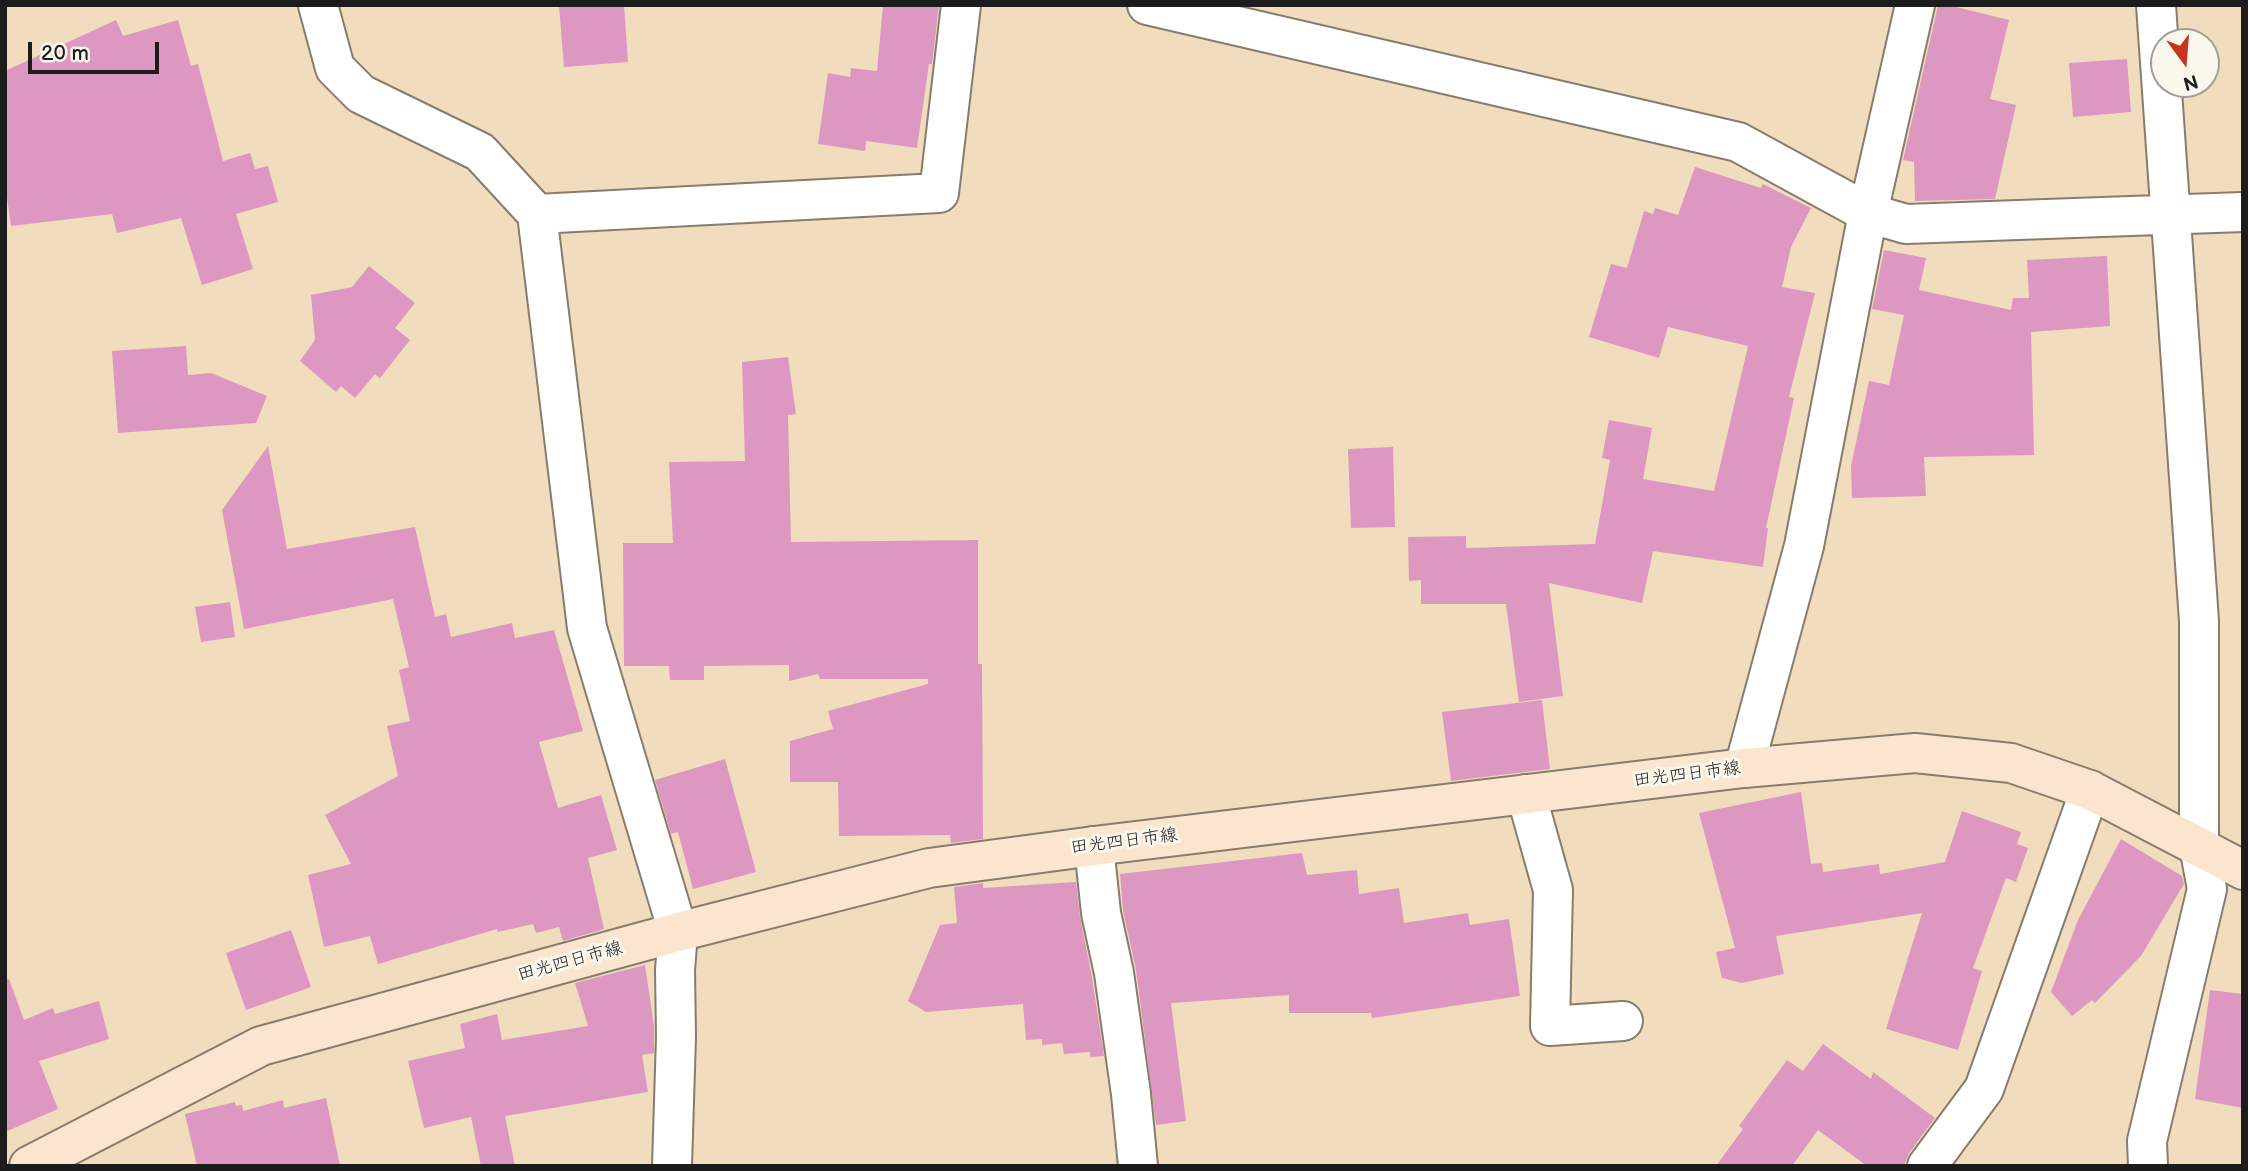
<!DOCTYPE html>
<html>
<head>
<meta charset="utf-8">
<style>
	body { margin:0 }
	#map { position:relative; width:2248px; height:1171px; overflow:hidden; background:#f2dcbe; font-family:"Balsamiq Sans",sans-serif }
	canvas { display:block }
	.frame { position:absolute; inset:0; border:7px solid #1c1c1c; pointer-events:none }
	.north { position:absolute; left:2150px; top:28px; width:70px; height:70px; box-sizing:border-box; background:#fbf7ec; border:2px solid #a29f99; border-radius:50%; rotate:164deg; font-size:19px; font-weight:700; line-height:28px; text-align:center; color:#1c1c1c }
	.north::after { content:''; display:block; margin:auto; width:24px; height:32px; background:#c8321e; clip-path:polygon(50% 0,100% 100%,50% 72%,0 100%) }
	.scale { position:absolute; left:28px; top:42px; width:131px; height:32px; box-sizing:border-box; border:4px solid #1c1c1c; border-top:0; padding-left:9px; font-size:21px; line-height:24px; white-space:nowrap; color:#1c1c1c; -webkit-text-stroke:5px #fbf7ec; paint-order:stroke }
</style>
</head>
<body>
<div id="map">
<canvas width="2248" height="1171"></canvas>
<div class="frame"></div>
<div class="north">N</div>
<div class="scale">20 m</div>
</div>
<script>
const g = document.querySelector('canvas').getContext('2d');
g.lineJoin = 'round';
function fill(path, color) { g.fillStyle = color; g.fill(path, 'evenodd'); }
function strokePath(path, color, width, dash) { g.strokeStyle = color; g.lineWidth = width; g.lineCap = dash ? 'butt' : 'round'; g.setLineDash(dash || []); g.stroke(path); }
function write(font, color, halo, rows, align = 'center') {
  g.font = font + ' "Balsamiq Sans","Klee One",sans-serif'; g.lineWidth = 6; g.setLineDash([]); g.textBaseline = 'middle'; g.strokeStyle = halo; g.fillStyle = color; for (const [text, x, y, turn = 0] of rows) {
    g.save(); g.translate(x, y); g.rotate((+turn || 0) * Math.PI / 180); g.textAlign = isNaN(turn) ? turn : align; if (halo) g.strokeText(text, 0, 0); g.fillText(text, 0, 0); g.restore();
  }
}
fill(new Path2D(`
	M559 5H624L628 62 564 67Z
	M883 5H939L932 64H929L917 148 866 141 865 151 818 144 828 73 850 77 851 68 877 71Z
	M1938 5H1948L2009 20 1990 99 2016 105 1995 199 1915 201 1914 162 1903 160Z
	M116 20 123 36 178 20 191 66 198 64 223 161 250 153 255 169 268 166 278 202 236 214 253 269 202 285 181 218 117 233 112 214 11 226 5 183V71Z
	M2127 59 2131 112 2073 117 2069 63Z
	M1695 167 1761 188 1763 184 1811 208 1791 247 1782 287 1815 293 1789 397 1794 398 1766 528H1768L1763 567 1653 551 1642 603 1549 583 1563 696 1519 702 1506 604H1421V580L1409 581 1408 537 1466 536V548L1595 544 1610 460 1602 458 1609 420 1652 428 1643 479 1714 491 1748 346 1668 327 1659 358 1589 337 1611 264 1627 268 1644 211 1653 214 1655 208 1678 215Z
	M1884 250 1926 258 1919 290 2011 310 2013 298H2029L2027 260 2107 256 2110 326 2031 332 2034 455 1924 457 1926 496 1852 498 1851 466 1869 381 1889 385 1904 315 1872 309Z
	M369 266 415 303 395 328 410 340 380 378 375 374 355 398 341 386 336 392 300 361 315 340 311 295 352 287Z
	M186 346 188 375 211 373 267 396 256 423 118 433 112 351Z
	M788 357 796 414 788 415 791 542 978 540V664H982L983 839 951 843 950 835 839 836 838 782H790V741L833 729 828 711 928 684V679H820L818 674 789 681V665L704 666V680H670L669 666H624L623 543H673L669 462 745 461 742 362Z
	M268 446 287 549 415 527 435 617 446 614 451 637 512 623 515 638 554 630 583 731 539 742 558 808 601 795 617 850 588 858 604 929 563 941 559 927 536 933 533 924 498 932 497 929 378 964 370 936 324 947 308 875 351 864 325 815 398 776 387 726 410 721 399 670 409 667 393 599 244 629 222 510Z
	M1393 447 1395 527 1351 528 1348 449Z
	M230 602 235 637 201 642 195 607Z
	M1542 700 1550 769 1451 781 1442 712Z
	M725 759 756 872 693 889 678 832 671 834 655 780Z
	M1801 792 1811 864 1822 863 1823 872 1879 864 1880 874 1945 862 1962 811 2021 832 2017 844 2028 848 2016 882 2006 878 1973 968 1982 971 1958 1050 1886 1029 1922 913 1776 936 1784 974 1742 983 1722 978 1716 952 1735 948 1699 813Z
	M2121 839 2182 876 2184 884 2141 956 2095 1003 2092 1000 2072 1016 2051 992 2078 920Z
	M1302 853 1307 875 1357 870 1359 894 1399 888 1404 923 1468 913 1470 925 1509 919 1520 996 1372 1018 1371 1013H1289V995L1171 1003 1186 1121 1156 1125 1136 970 1123 910 1120 874Z
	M1076 882 1080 917 1092 977 1104 1056 1090 1057V1052L1064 1054 1062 1043 1042 1045V1039L1026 1040 1023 1004 926 1012 908 1001 940 925 957 923 954 887 983 883V888Z
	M291 930 311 987 246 1010 226 953Z
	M645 965 654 1026V1053L642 1055 648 1092 505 1116 515 1166H481L471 1117 424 1128 408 1061 465 1048 460 1024 497 1014 502 1040 588 1026 575 983Z
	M9 979 24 1020 53 1008 55 1014 99 1001 109 1039 39 1061 58 1109 5 1132V980Z
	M2210 990 2243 994V1108L2195 1099Z
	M1823 1044 1871 1079 1873 1072 1935 1118 1909 1153 1904 1166H1867L1818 1130 1792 1166H1716L1743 1129 1739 1126 1787 1060 1803 1071Z
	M326 1098 340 1166H197L185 1114 235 1102 236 1106 242 1105 243 1111 283 1100 284 1108Z`), '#dc98c0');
const street = new Path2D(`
	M318 5 335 68 361 94 480 152 537 214 587 628 678 932 675 970 676 1037 672 1166
	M1147 5 1738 142 1868 213 1906 224 2243 212
	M537 214 939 193 961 5
	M1744 768 1804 546 1868 213 1915 5
	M1526 794 1553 890 1550 1026 1623 1021
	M1094 846 1101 913 1114 973 1131 1094 1138 1166
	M1927 1166 1984 1089 2090 790
	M2148 1166 2147 1141 2207 889 2199 846V621L2156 5`);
const secondary = new Path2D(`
	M29 1166 261 1046 678 932 929 868 1094 846 1744 768 1915 753 2011 763 2090 790 2243 870`);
strokePath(street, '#877c6d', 42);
strokePath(secondary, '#877c6d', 42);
strokePath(street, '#fff', 38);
strokePath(secondary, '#fce5cf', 38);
write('18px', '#1c1c1c', '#fbf7ec', [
	["田光四日市線",1687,775,-7],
	["田光四日市線",1124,842,-7],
	["田光四日市線",570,962,-15]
]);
</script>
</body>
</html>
